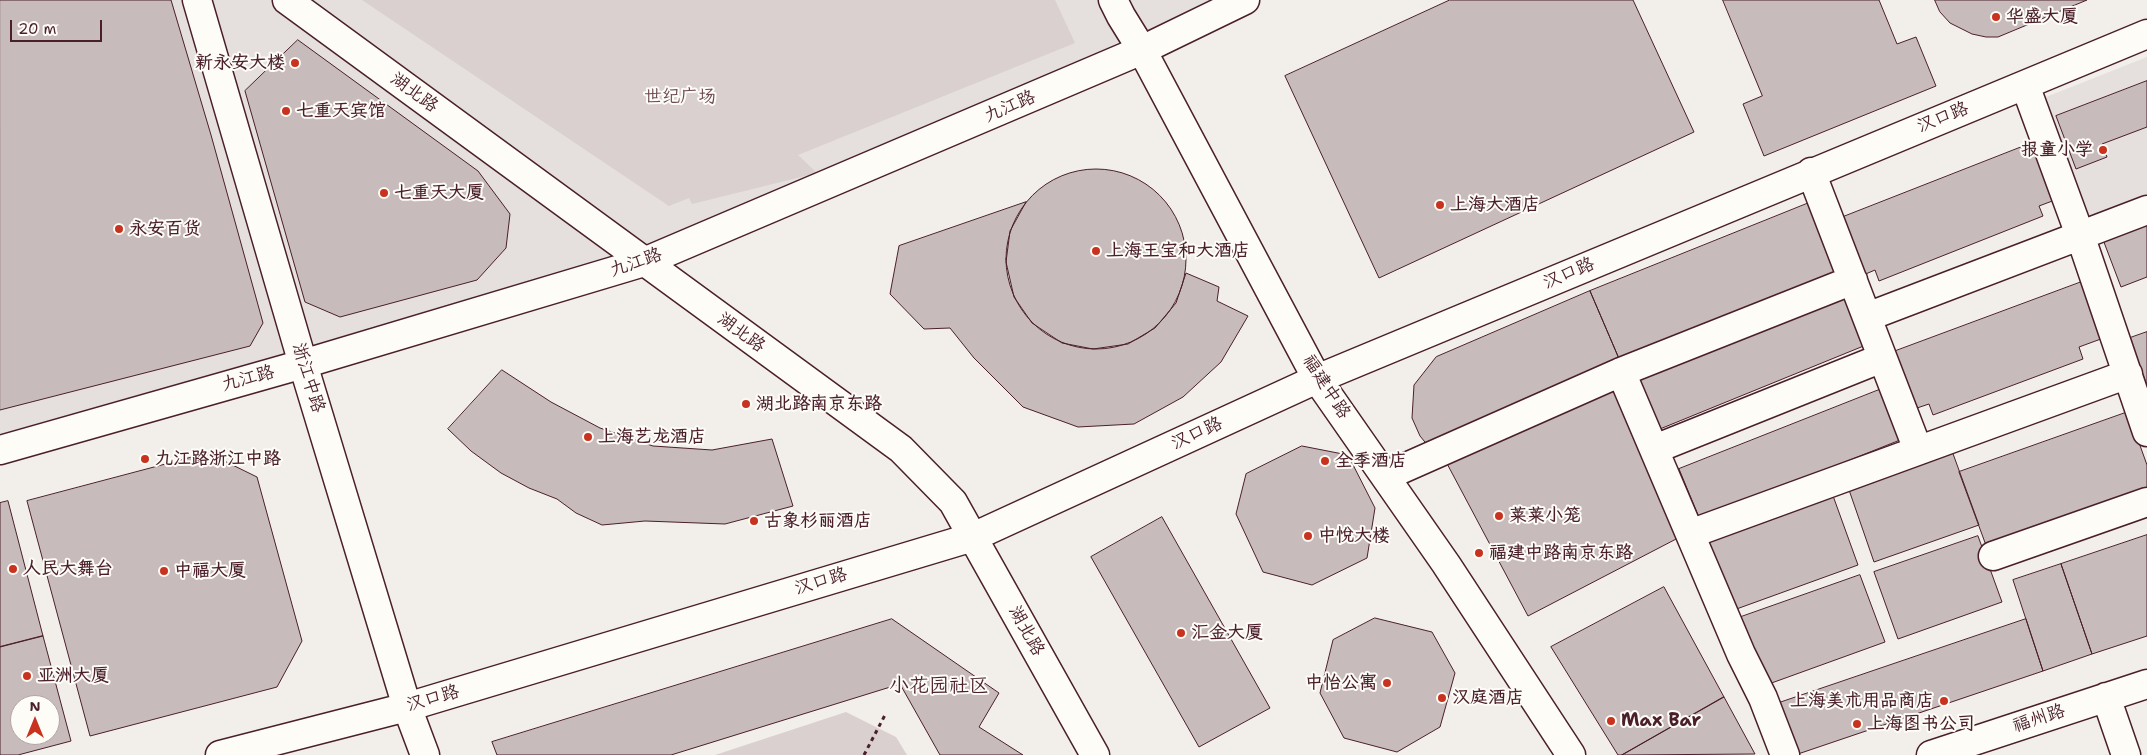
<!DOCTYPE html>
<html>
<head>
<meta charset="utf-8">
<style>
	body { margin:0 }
	#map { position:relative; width:2147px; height:755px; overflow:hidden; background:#f2efeb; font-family:"Shantell Sans",sans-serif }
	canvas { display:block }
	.north { position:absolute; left:10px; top:695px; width:50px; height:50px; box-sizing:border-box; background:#fdfcf7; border:1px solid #b5a4a5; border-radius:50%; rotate:0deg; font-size:14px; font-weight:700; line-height:20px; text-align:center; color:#4a1f2b }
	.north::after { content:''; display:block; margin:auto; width:18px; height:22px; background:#c8321e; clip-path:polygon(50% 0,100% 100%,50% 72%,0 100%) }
	.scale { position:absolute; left:10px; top:20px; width:92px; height:22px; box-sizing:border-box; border:2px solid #4a1f2b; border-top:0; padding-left:6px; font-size:15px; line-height:18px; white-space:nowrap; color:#4a1f2b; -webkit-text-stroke:4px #fdfcf7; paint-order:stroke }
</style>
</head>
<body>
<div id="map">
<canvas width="2147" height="755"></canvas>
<div class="north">N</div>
<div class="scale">20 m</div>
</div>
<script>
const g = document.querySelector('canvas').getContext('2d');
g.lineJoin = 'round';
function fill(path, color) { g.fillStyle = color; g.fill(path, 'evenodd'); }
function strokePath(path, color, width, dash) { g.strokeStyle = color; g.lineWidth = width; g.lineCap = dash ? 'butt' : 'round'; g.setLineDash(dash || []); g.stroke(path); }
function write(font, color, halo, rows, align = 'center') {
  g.font = font + ' "Shantell Sans","LXGW WenKai TC",sans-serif'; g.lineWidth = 4; g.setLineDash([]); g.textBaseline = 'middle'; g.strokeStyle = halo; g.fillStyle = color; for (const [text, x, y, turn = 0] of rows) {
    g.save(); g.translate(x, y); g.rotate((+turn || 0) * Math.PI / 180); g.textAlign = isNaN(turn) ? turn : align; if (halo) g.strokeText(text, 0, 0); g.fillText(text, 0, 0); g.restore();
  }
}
fill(new Path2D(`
	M0 0H1245L644 262 0 450Z
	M2147 57V200L2086 222 2041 99Z`), '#e5dfdd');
fill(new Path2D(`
	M362 0H1055L1075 43 798 155 817 173 692 204 689 198 669 206Z
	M846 712 896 737 907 755H715Z`), '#d9d0cf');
const building = new Path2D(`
	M0 0H171L211 135 263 323 250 346 0 410Z
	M1450 0H1633L1694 132 1379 278 1285 76Z
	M1723 0H1879L1897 44 1916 37 1936 86 1764 156 1743 104 1762 96Z
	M1935 0H2087L1998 37H1986L1972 34 1950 23 1940 12Z
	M298 40 478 171 510 214 506 248 477 280 340 317 305 302 245 91Z
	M2147 81V127L2102 144 2107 157 2076 169 2056 116Z
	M2032 143 2055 200 2039 206 2043 216 1879 281 1875 270 1861 276 1838 219Z
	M1006 259a90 90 0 1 1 180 0a90 90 0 1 1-180 0Z
	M1026 202 1010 231 1006 262 1014 297 1032 323 1062 343 1093 349 1128 344 1155 328 1176 303 1186 273 1219 287 1217 301 1248 316 1221 362 1183 397 1134 424 1078 427 1023 407 974 358 950 328 924 329 890 294 899 246Z
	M1809 203 1840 274 1620 361 1590 291Z
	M2147 221V277L2121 287 2102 237Z
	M2087 280 2109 336 2079 347 2083 359 1933 415 1929 404 1914 409 1893 352Z
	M1590 291 1620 361 1429 447 1420 436 1412 418 1414 385 1436 357Z
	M1844 294 1866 345 1655 431 1633 380Z
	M2147 332V386L2130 338Z
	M502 370 551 402 600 428 653 446 712 450 772 439 793 506 725 524 645 521 602 525 576 513 557 499 529 488 501 473 471 451 448 429Z
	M1613 382 1680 537 1528 616 1444 458Z
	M1884 388 1905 438 1700 520 1679 469Z
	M2128 412 2147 465V493L1987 548 1959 472Z
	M1302 446 1348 455 1375 508 1367 558 1312 585 1263 572 1236 514 1246 474Z
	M1952 451 1979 525 1874 562 1848 487Z
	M208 453 257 477 302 641 277 687 90 736 27 501Z
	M1832 493 1858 565 1731 611 1705 538Z
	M8 501 43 636 0 647V503Z
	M1162 517 1270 708 1199 747 1091 557Z
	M2147 535V636L2092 654 2061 564Z
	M1978 536 2002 602 1898 639 1874 572Z
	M2061 564 2092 654 2043 671 2013 580Z
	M1860 575 1885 642 1766 685 1741 617Z
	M1664 587 1724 697 1622 755H1618L1551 647Z
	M1375 618 1432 632 1455 673 1440 727 1397 752 1344 738 1320 693 1333 640Z
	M892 619 999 693 979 727 1023 755H940L900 684 671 755H497L492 742Z
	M2026 619 2043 671 1795 755 1776 704Z
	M43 636 71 741 18 755H0V647ZM20 705H50V735H20Z
	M1724 697 1755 754 1622 755Z`);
fill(building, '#c8bbbb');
strokePath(building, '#4a1f2b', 1);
const minor = new Path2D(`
	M197 0 303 364 407 707 425 755
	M287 0 901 449 953 502 1095 755
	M1113 0 1121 16 1142 50 1317 379 1446 564 1571 755
	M2025 85 2080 235 2147 432
	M1811 172 1918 450
	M1867 317 2147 210
	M1621 372 1741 654 1763 698 1785 755
	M1655 449 1882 358
	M1386 476 1621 372 1853 280
	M1690 534 2128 374
	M1993 556 2147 502
	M2106 697 2126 755
	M220 755 407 707 973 537 1317 379 2147 34
	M1931 755 2147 684`);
const major = new Path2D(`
	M0 450 303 364 644 262 1142 50 1245 0`);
strokePath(minor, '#4a1f2b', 31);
strokePath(major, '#4a1f2b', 31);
strokePath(new Path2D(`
	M864 755 885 715`), '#4a1f2b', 3, [4, 4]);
strokePath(minor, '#fdfcf7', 28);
strokePath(major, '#fdfcf7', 28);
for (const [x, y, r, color] of [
	[1996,17,5,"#c8321e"],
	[295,63,5,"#c8321e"],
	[286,111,5,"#c8321e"],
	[2103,150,5,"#c8321e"],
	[384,193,5,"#c8321e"],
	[1440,205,5,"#c8321e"],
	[119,229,5,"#c8321e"],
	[1096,251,5,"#c8321e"],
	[746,404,5,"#c8321e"],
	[588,437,5,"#c8321e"],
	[145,459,5,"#c8321e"],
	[1325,461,5,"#c8321e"],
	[1499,516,5,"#c8321e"],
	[754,521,5,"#c8321e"],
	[1308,536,5,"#c8321e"],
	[1479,553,5,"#c8321e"],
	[13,569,5,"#c8321e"],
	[164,571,5,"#c8321e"],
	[1181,633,5,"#c8321e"],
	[27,676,5,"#c8321e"],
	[1387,683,5,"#c8321e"],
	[1442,698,5,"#c8321e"],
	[1944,701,5,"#c8321e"],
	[1611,721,5,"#c8321e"],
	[1857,724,5,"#c8321e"]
]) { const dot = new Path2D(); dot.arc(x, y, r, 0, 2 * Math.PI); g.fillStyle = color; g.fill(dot); strokePath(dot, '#fdfcf7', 2); }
write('bold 18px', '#4a1f2b', '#fdfcf7', [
	["华盛大厦",2006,17],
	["新永安大楼",285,63,"right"],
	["七重天宾馆",296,111],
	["报童小学",2093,150,"right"],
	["七重天大厦",394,193],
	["上海大酒店",1450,205],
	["永安百货",129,229],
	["上海王宝和大酒店",1106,251],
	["湖北路南京东路",756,404],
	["上海艺龙酒店",598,437],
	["九江路浙江中路",155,459],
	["全季酒店",1335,461],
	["莱莱小笼",1509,516],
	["古象杉丽酒店",764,521],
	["中悦大楼",1318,536],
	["福建中路南京东路",1489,553],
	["人民大舞台",23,569],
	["中福大厦",174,571],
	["汇金大厦",1191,633],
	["亚洲大厦",37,676],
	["中怡公寓",1377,683,"right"],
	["汉庭酒店",1452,698],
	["上海美术用品商店",1934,701,"right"],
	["Max Bar",1621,721],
	["上海图书公司",1867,724]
], 'left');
write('18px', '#4a1f2b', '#fdfcf7', [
	["湖北路",414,93,36],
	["九江路",1010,107,-23],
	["汉口路",1943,118,-22],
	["九江路",636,263,-19],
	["汉口路",1569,274,-23],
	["湖北路",741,333,36],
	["浙江中路",308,378,73],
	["九江路",248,379,-15],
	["福建中路",1326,387,57],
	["汉口路",1197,434,-25],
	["汉口路",821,582,-17],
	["湖北路",1026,631,61],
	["汉口路",433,699,-16],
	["福州路",2039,719,-18]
]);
write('18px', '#6e4b54', '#fdfcf7', [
	["世纪广场",680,97]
]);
write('20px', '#4a1f2b', '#fdfcf7', [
	["小花园社区",939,687]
]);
</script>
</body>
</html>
